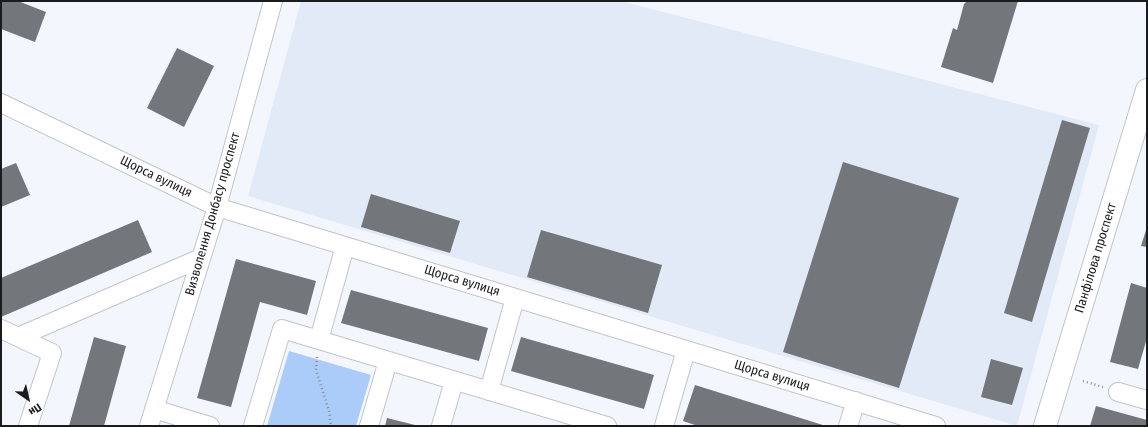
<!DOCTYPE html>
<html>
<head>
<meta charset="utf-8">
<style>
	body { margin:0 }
	#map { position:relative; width:1148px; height:427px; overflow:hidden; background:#f3f7fd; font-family:"Fira Sans Condensed",sans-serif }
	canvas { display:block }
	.frame { position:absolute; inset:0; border:2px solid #1a1b1d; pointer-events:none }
	.north { position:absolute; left:8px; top:379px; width:40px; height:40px; -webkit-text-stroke:3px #fff; paint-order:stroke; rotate:146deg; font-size:11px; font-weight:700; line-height:16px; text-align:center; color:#1a1b1d }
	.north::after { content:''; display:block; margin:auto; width:14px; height:18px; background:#1a1b1d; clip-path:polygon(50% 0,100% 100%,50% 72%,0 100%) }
</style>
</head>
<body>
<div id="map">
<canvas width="1148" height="427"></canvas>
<div class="frame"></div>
<div class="north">Пн</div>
</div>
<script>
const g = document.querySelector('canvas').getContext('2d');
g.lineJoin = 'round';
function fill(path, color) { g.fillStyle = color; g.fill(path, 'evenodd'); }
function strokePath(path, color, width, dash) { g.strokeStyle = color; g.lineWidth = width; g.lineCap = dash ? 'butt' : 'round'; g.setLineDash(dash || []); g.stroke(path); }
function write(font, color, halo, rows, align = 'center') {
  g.font = font + ' "Fira Sans Condensed",sans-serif'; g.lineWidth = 4; g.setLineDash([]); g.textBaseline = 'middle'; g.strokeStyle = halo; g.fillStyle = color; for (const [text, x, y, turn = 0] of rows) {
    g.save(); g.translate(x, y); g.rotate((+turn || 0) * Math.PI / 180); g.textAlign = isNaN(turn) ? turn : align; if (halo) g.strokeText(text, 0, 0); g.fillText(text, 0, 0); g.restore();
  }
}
fill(new Path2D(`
	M301 1H621L1099 125 1017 426 248 196Z`), '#e2eaf7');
fill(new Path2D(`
	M289 351 371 375 356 426H267Z`), '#abcbf9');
fill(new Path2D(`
	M1 1H18L46 12 35 42 1 29Z
	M967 1H1018L993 83 941 67 953 28 957 30 964 4Z
	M177 48 214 66 184 127 147 108Z
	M1062 120 1090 128 1032 322 1004 313Z
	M843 162 959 198 899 388 783 352Z
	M16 163 30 195 1 207V169Z
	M371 194 460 221 450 253 361 227Z
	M138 220 152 252 1 317V278Z
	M1147 227V247L1141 246Z
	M541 230 662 265 648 313 527 277Z
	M236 259 316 281 307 315 260 302 231 407 197 398Z
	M1131 283 1147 288V338L1138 369 1110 362Z
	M351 290 488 328 479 361 341 323Z
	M94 337 126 346 104 426H69Z
	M521 337 654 375 644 409 511 371Z
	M991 359 1023 368 1012 405 981 397Z
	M695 385 826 426H698L683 421Z
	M1096 406 1147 420V426H1090Z
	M387 418 415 425V426H385Z`), '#73767b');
const minor = new Path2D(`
	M1 103 217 207 936 426
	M1 329 18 337 201 258
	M18 337 52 353 28 426
	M319 340 345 246
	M489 391 515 298
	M1118 392 1147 400
	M154 409 210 426
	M149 426 217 207 273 1
	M253 426 282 329 607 426
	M369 426 388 361
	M441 426 454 381
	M664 426 686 350
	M848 426 856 401`);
const major = new Path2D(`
	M1045 426 1147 90`);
strokePath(minor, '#c1c5ca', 20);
strokePath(major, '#c1c5ca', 24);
strokePath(new Path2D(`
	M317 357 316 370 329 411 331 426
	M1083 381 1103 387`), '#8c8f93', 2.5, [1, 3]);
strokePath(minor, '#fff', 18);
strokePath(major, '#fff', 22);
write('13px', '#1a1b1d', '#fff', [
	["Щорса вулиця",156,177,26],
	["Визволення Донбасу проспект",213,214,-74],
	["Панфілова проспект",1096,258,-73],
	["Щорса вулиця",462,281,17],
	["Щорса вулиця",772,376,17]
]);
</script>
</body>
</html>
